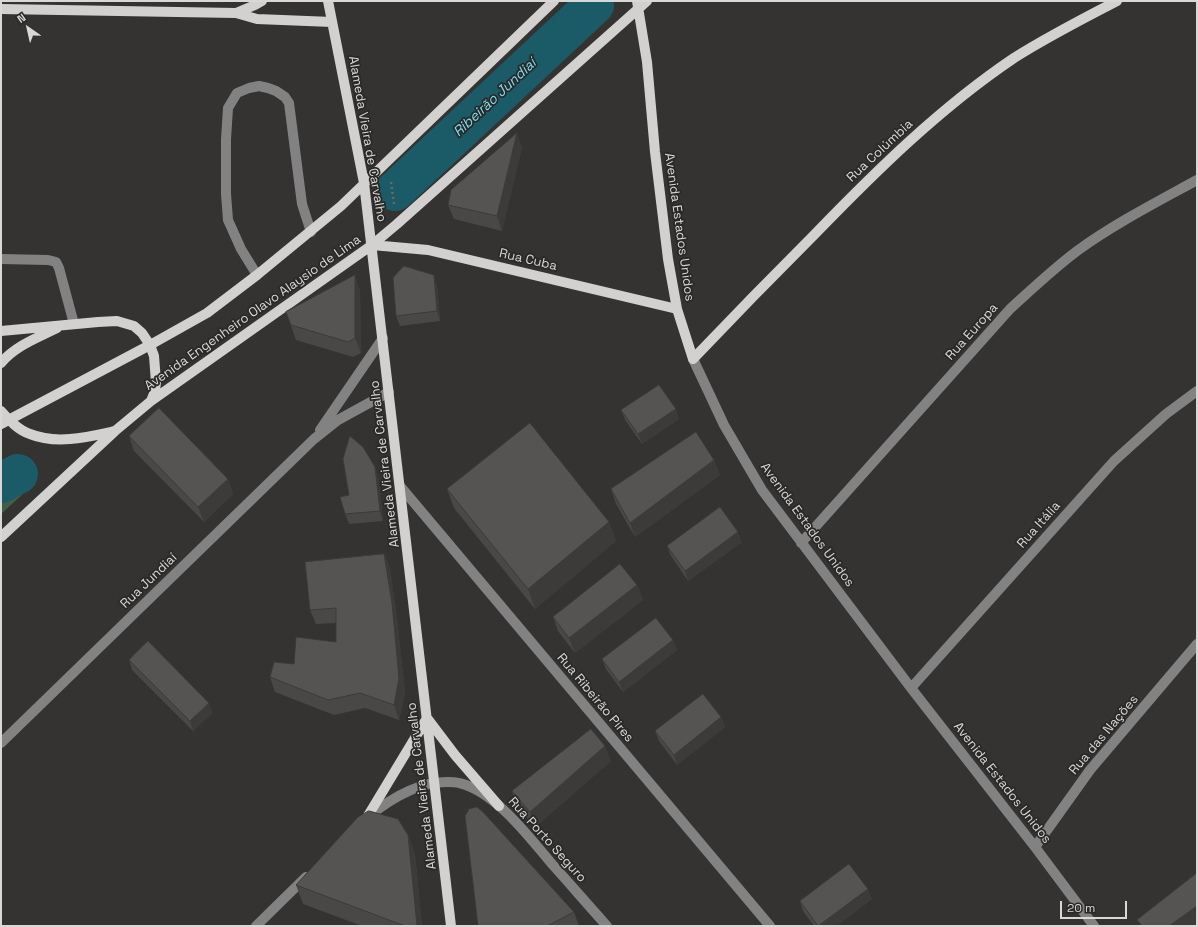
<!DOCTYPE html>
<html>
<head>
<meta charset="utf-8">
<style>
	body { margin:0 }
	#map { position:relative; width:1198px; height:927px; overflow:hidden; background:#343331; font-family:"Space Grotesk",sans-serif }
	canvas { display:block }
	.frame { position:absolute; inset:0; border:2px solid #d8d8d6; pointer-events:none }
	.north { position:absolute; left:8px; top:8px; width:40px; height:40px; -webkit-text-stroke:3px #2a2927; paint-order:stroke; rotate:326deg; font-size:11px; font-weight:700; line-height:16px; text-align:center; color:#d8d8d6 }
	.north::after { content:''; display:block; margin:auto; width:14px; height:18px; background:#d8d8d6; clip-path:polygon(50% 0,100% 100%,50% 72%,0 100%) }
	.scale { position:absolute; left:1060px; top:901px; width:67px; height:18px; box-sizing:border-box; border:2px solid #d8d8d6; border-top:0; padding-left:5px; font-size:12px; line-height:14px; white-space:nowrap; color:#d8d8d6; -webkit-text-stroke:3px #2a2927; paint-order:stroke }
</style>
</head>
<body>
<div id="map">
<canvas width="1198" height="927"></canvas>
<div class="frame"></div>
<div class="north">N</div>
<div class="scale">20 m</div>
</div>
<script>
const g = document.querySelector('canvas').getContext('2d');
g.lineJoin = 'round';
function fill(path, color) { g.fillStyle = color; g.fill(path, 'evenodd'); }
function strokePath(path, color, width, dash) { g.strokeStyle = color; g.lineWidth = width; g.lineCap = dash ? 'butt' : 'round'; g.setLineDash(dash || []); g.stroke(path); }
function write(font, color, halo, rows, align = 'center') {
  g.font = font + ' "Space Grotesk",sans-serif'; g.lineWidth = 3.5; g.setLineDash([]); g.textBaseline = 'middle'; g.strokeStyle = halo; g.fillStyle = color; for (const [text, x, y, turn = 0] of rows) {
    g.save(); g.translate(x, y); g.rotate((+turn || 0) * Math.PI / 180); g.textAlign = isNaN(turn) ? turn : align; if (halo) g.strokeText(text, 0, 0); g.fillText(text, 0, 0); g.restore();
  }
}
fill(new Path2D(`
	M16 488 23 494 1 514V495Z`), '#405e4a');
strokePath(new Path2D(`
	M395 191 594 5
	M1 483 18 474`), '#1b5a67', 40);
strokePath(new Path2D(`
	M391 182 394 204`), '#6a6a68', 2.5, [2, 3]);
strokePath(new Path2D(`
	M1 259 48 260 56 262 59 268 74 324
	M257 275 241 249 228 220 226 194V139L228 108 237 93 249 88 259 86 268 88 276 91 285 97 289 103 302 204 311 232
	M693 359 724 425 762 490 911 688 1035 847 1094 926
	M320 430 383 338
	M400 486 770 926
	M801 543 1010 309C1032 289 1053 269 1077 251 1114 224 1157 202 1197 180
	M911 688 1114 461 1166 414 1197 391
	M1 743 314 439 338 420 389 392
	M368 817C390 799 417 782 447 782 451 782 455 782 459 783 495 791 529 837 552 864 570 884 588 905 607 926
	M1035 847 1090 770 1197 644
	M256 926 306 877`), '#838282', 10);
strokePath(new Path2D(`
	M328 1 364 183 451 926
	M637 1 647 62 655 152 668 259 677 309 693 359C733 317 774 275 815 234 877 170 940 108 1014 58 1047 37 1082 19 1117 1
	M1 9 236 13 257 19 332 22
	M236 13 255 5 262 1
	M372 245 428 250 677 309
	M1 331 98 322 117 321 134 326 142 333 150 345 154 356 156 382 155 391 151 401
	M1 363C15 346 37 338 57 328
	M1 411C9 420 18 430 30 434 57 445 88 437 115 431
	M1 424 150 345 207 313 257 275 341 206 554 1
	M1 537 115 431 151 401 372 245 397 224 647 1
	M366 819 427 718 455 755 499 806`), '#d3d0d0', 10);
fill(new Path2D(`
	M522 147 502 231 454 219 448 205Z
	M437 285 440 321 400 326 396 316Z
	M360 290 361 353 353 357 296 340 286 312Z
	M621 410 679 419 642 444 625 420Z
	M129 436 228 479 233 494 204 522 134 451Z
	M714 460 720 475 635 537 616 504 611 489Z
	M378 477 383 521 349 524 345 514 349 495Z
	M447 489 609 522 616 541 535 609 454 508Z
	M742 542 688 581 671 556 667 546Z
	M384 554 390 569 397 618 405 693 399 720 365 708 334 715 275 692 270 677 336 642V623L316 624 310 610Z
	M637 585 643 600 575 653 558 631 553 617Z
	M673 640 677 650 623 692 606 669 602 659Z
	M129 660 209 703 212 713 193 731 132 670Z
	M721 717 725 727 677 765 659 741 655 731Z
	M611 761 535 827 517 806 512 791Z
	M408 835 415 854 422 926H362L303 904 296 885Z
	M872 899 836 926H814L803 911 800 901Z
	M574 912 579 926H478Z`), '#4a4847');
fill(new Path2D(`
	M517 133 522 147 502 231 497 216Z
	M355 275 360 290 361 353 355 338Z
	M434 275 437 285 440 321 437 311Z
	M676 409 679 419 642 444 638 434Z
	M714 460 720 475 635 537 630 523Z
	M375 467 378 477 383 521 380 511Z
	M228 479 233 494 204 522 198 507Z
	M609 522 616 541 535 609 528 589Z
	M738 532 742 542 688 581 685 571Z
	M384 554 390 569 397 618 405 693 399 720 394 705Z
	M637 585 643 600 575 653 569 638Z
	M673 640 677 650 623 692 619 682Z
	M209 703 212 713 193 731 190 721Z
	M721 717 725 727 677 765 674 755Z
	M605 746 611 761 535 827 530 812Z
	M408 835 415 854 422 926H417Z
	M868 889 872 899 836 926H819Z
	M1197 906V924L1195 926H1169Z`), '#3c3b39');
const building = new Path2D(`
	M517 133 497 216 448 205 451 190Z
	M404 266 434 275 437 311 396 316 393 278Z
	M355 275V338L348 342 291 325 286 312Z
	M659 385 676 409 638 434 621 410Z
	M159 408 228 479 198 507 129 436Z
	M530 423 609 522 528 589 447 489Z
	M696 432 714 460 630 523 611 489Z
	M350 436 363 447 375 467 380 511 345 514 340 497 349 495 343 459Z
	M720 507 738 532 685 571 667 546Z
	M384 554 392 603 399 678 394 705 360 693 328 700 270 677 274 662 294 664 296 637 336 642V608L310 610 305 562Z
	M620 564 637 585 569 638 553 617Z
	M656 618 673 640 619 682 602 659Z
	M148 641 209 703 190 721 129 660Z
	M703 694 721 717 674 755 655 731Z
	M591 729 605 746 530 812 512 791Z
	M477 807 483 812 574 912 547 926H478L465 816 469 809Z
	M369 811 398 819 408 835 417 926H405L296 885 358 817Z
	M849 864 868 889 818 926 800 901Z
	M1197 873V906L1169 926H1142L1137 920Z`);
fill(building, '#565452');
strokePath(building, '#3c3b39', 1);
write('13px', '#d8d8d6', '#2a2927', [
	["Alameda Vieira de Carvalho",367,139,80],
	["Rua Colúmbia",880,151,-43],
	["Avenida Estados Unidos",679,227,82],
	["Rua Cuba",528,260,13],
	["Avenida Engenheiro Olavo Alaysio de Lima",253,313,-35],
	["Rua Europa",972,332,-48],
	["Alameda Vieira de Carvalho",385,464,-97],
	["Avenida Estados Unidos",807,525,54],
	["Rua Itália",1039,525,-48],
	["Rua Jundiaí",149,581,-44],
	["Rua Ribeirão Pires",595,698,50],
	["Rua das Nações",1104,735,-50],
	["Avenida Estados Unidos",1002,783,52],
	["Alameda Vieira de Carvalho",422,786,-97],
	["Rua Porto Seguro",547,840,48]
]);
write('italic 14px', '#7edef4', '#2a2927', [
	["Ribeirão Jundiaí",495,98,-43]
]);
</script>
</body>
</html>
